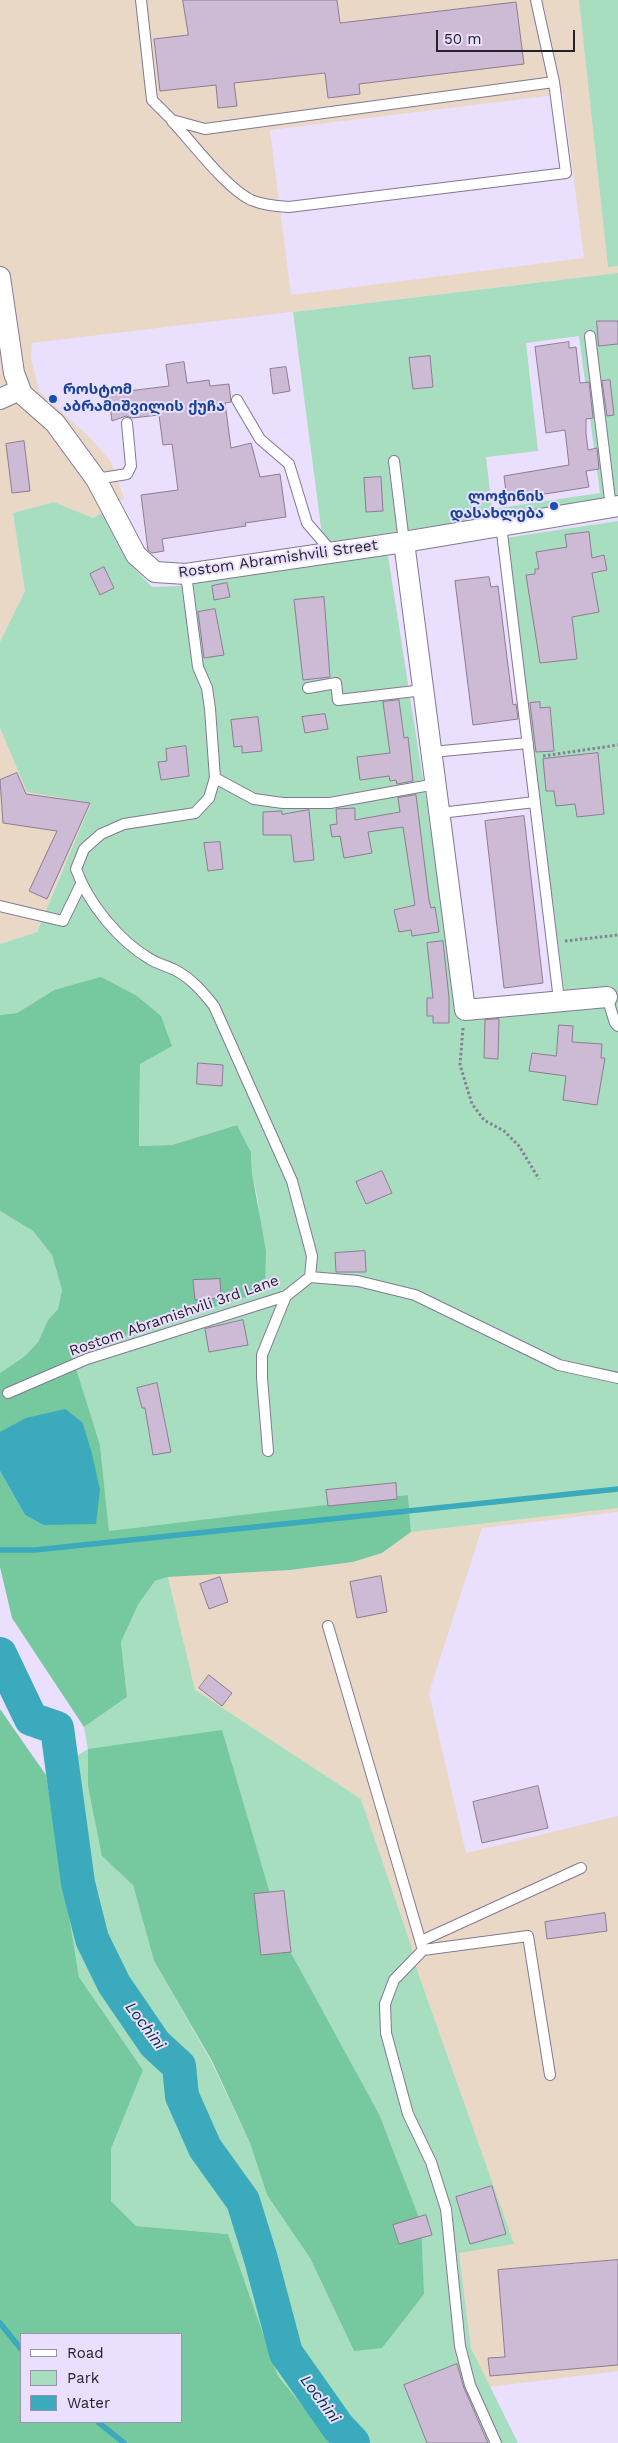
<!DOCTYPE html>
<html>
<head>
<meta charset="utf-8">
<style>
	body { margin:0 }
	#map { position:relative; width:618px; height:2443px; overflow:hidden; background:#eadffd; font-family:"Work Sans",sans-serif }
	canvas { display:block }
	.legend { position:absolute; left:20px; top:2333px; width:162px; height:90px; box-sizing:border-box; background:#eadffd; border:1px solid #9b93a9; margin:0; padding:6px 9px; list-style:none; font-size:15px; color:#25212c }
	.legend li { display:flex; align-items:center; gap:10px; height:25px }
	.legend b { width:25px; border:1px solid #9b93a9 }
	.scale { position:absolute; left:436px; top:30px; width:139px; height:22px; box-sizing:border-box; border:2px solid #25212c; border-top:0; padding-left:6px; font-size:15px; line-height:18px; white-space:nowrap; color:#25212c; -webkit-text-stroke:4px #eadffd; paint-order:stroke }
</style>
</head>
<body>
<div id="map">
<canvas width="618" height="2443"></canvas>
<ul class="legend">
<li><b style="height:6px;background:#fff"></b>Road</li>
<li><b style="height:14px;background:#a7dec0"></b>Park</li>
<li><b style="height:14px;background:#3aaabc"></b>Water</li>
</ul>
<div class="scale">50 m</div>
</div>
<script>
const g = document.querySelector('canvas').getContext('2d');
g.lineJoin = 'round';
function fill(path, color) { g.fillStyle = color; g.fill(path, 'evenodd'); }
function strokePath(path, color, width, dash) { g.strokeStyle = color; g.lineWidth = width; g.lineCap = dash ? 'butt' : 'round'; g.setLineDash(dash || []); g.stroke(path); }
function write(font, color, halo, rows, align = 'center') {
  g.font = font + ' "Work Sans","Noto Sans Georgian",sans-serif'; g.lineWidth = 4; g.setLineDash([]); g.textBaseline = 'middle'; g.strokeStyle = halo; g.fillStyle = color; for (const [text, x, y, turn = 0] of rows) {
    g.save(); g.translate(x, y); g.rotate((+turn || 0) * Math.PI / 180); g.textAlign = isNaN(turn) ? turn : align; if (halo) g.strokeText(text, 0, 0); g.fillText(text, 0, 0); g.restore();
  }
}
fill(new Path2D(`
	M0 0H618V273L32 343 31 358 39 391 90 438 111 462 124 498 93 518 54 502 13 513 25 591 0 642ZM563 94 584 258 291 295 270 130Z
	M0 728 27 792 91 803 37 932 0 944Z
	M618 1508V1512L482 1528 429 1693 466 1853 618 1816V2371L489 2387 471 2348 459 2252 513 2244 415 1964 411 1945 361 1799 194 1690 168 1577 290 1570 353 1562 382 1553 411 1532Z`), '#ead8c7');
fill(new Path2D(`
	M579 0H618V266L608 267Z
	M618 273V498L323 543 293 312ZM579 336 600 493 492 509 486 457 538 451 526 343Z
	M54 502 93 518 103 512 128 562 152 587 180 586 357 553 388 556 460 1016 567 1011 505 538 618 521V1508L411 1532 408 1495 109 1532 100 1445 70 1353 265 1291 258 1201 252 1173 251 1152 237 1125 172 1145 139 1146 140 1064 54 990 17 1013 0 1015V944L37 932 91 803 27 792 0 728V642L25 591 13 513Z
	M0 1211 33 1231 52 1255 62 1290 58 1309 48 1320 38 1342 25 1356 0 1373Z
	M168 1577 195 1690 361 1799 411 1945 415 1964 514 2244 459 2253 471 2348 518 2443H333L278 2376 228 2234 136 2226 111 2201V2149L143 2070 79 1977 46 1775 88 1749 84 1727 127 1697 121 1642 138 1605 155 1581ZM133 1885 283 1938 379 2114 354 2351 310 2258 267 2195 250 2143 211 2061 154 1961Z`), '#a7dec0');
fill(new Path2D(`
	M101 977 137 996 161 1016 172 1046 140 1064 139 1146 172 1145 237 1125 251 1152 252 1173 266 1251 265 1291 71 1353 100 1445 109 1531 408 1495 411 1532 382 1553 353 1562 290 1570 168 1577 155 1581 138 1605 121 1642 127 1697 84 1727 12 1618 0 1567V1471L25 1515 43 1525 100 1489 83 1423 0 1433V1373L25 1356 38 1342 48 1320 58 1309 62 1290 52 1255 33 1231 0 1211V1015L17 1013 54 990Z
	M0 1709 46 1775 79 1977 143 2070 111 2149V2201L136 2226 228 2234 278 2376 333 2443H0ZM21 2334H181V2422H21Z
	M222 1730 283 1938 379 2114 421 2223 424 2294 382 2348 354 2351 310 2258 267 2195 250 2143 212 2061 154 1961 133 1885 102 1856 88 1786V1749Z`), '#76c89e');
fill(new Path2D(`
	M65 1409 83 1423 92 1454 100 1489 96 1524 43 1525 25 1515 0 1471V1432L26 1418Z`), '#3aaabc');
strokePath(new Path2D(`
	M0 1550H35L618 1489
	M0 2323 21 2349
	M98 2422 124 2443`), '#3aaabc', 5.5);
strokePath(new Path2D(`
	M0 1654 31 1719 57 1728 78 1883 92 1939 114 1984 155 2044 179 2066 182 2096 205 2148 243 2201 261 2259 286 2353 338 2427 353 2443`), '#3aaabc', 34);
const building = new Path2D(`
	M183 0H337L340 23 516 2 524 64 359 84 360 94 328 98 325 73 234 83 237 106 218 108 216 85 160 91 154 39 188 35Z
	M597 321H618V344L599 346Z
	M569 342V348L576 347 580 383 589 382 593 418 586 419V433L588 450 597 448 599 469 586 471 589 487 507 500 504 476 569 465 565 430 546 433 535 347Z
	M430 356 433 387 413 389 409 358Z
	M184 362 187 383 209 380 210 386 229 384 231 402 225 403 231 448 251 443 260 477 280 474 286 517 245 523 246 526 220 530 162 539 164 551 152 553 148 550 141 495 178 490 172 444 163 445 159 415 132 418 126 416 112 421 108 390 128 387V391L169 386 166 365Z
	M286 367 290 391 273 394 270 369Z
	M610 380 614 415 607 416 602 381Z
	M24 441 30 491 12 493 6 444Z
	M381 477 383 511 366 512 364 478Z
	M589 532 592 558 604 555 607 570 592 573 599 612 572 617 577 659 540 663 526 575 535 574V569H539L536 552 567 547 565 535Z
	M104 567 114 588 100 595 90 574Z
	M489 577 491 587 498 586 513 705 516 704 518 719 473 725 455 581Z
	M227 583 230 597 214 600 212 586Z
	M324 597 330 677 303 680 294 600Z
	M215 609 224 655 204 658 198 612Z
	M399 700 404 738 408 737 413 781 397 784 396 780 390 781 389 776 360 780 357 757 390 753 383 702Z
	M540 702V708L550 707 554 751 536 752 530 703Z
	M325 714 328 729 305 733 302 717Z
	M258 717 262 751 242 753V746L234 747 231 720Z
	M186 746 189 776 161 780 158 762 167 761 166 749Z
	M598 753 604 814 577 817 575 804 556 806 554 791H546L543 759Z
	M17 773 26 794 90 803 47 899 29 891 57 831 3 823 0 780Z
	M416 795 429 900 431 908 435 907 439 932 412 936 411 930 399 932 394 910 415 905 403 827 368 832 372 853 344 858 340 836 332 837 330 825 337 824 336 809 355 808V820L400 812 398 798Z
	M309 810 314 860 294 862 291 835H263V812L282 811V814Z
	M524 816 543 983 504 988 485 821Z
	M220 842 223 869 208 871 204 843Z
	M443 941 449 998V1023H433V1016H427V998H433L427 943Z
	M499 1019 498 1059 484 1058 485 1020Z
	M559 1025 573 1026 572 1042 602 1044 601 1058H605L597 1105 563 1100 566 1076 529 1071 532 1053 556 1056Z
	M198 1063 223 1065 222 1086 197 1084Z
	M382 1171 392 1193 366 1204 356 1182Z
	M365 1251 366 1272H336L335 1253Z
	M220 1279 221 1298 195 1300 193 1280Z
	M243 1320 248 1345 209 1352 205 1329Z
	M157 1383 171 1452 153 1455 145 1408H142L137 1388Z
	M396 1483 397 1499 328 1506 326 1490Z
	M381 1576 387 1612 357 1618 350 1582Z
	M220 1577 228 1602 209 1609 200 1584Z
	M209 1675 232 1693 222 1706 199 1688Z
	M538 1786 548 1828 482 1843 473 1802Z
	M284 1891 291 1952 261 1955 254 1894Z
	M605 1913 607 1931 547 1939 545 1922Z
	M492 2186 506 2234 470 2244 456 2197Z
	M426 2215 432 2235 399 2244 393 2225Z
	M618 2260V2365L490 2376 488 2358 505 2357 498 2270Z
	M457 2364 464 2388 488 2443H427L404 2385Z`);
fill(building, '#cdbad4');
strokePath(building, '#8e7c94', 1);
const service = new Path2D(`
	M141 0 152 100 172 120 205 129 554 82 536 0
	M172 121C193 143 225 187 251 200 263 205 276 206 289 207L566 173 554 82
	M590 336 611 508
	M237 400 260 439 289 464 307 523 332 552
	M394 461 404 542
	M96 479 127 474 131 466 127 423
	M501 525 559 1000
	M308 688 336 683 338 700 424 690
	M432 752 528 743
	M215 778 254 799 283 803H330L436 784
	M440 813 535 802
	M0 906 63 921 81 884
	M607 997 615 1023 618 1026
	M310 1277 358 1281 415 1295 559 1365 618 1378
	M8 1393 87 1359 286 1296 310 1277 312 1256 292 1181 214 1006C203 992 191 978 175 970 167 966 158 964 150 959 119 941 88 903 76 869L84 849 101 834 124 824 195 813 209 798 215 778 210 709 207 688 198 667 186 574
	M268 1451 262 1378V1355L286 1296
	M328 1626 423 1950
	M421 1941 581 1868
	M496 2443 470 2385 460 2346 446 2209 431 2162 408 2114 386 2033 385 2004 394 1980 423 1950 528 1936 550 2075`);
const minor = new Path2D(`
	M0 277 14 373 22 394 55 423 96 479 136 555 155 572 186 574 404 542 618 506
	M0 399 20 390
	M404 542 465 1010 607 997`);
strokePath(service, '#837893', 12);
strokePath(minor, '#837893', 22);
strokePath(new Path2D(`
	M543 756 618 745
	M565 941 618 935
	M463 1028 460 1065 472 1104 484 1120 504 1131 519 1146 539 1179`), '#877f94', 3, [2.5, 2.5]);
strokePath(service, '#fff', 10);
strokePath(minor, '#fff', 20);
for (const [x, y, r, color] of [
	[53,399,5,"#1a4fb4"],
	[554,506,5,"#1a4fb4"]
]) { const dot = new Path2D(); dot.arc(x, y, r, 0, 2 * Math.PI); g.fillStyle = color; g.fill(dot); strokePath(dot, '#eadffd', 2); }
write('bold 15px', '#164399', '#eadffd', [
	["როსტომ",63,390],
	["აბრამიშვილის ქუჩა",63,407],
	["ლოჭინის",544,497,"right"],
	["დასახლება",544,514,"right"]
], 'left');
write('15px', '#25212c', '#eadffd', [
	["Rostom Abramishvili Street",278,559,-8],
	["Rostom Abramishvili 3rd Lane",174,1316,-19]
]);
write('italic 16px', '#00323a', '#eadffd', [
	["Lochini",145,2026,53],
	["Lochini",320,2399,53]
]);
</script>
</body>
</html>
